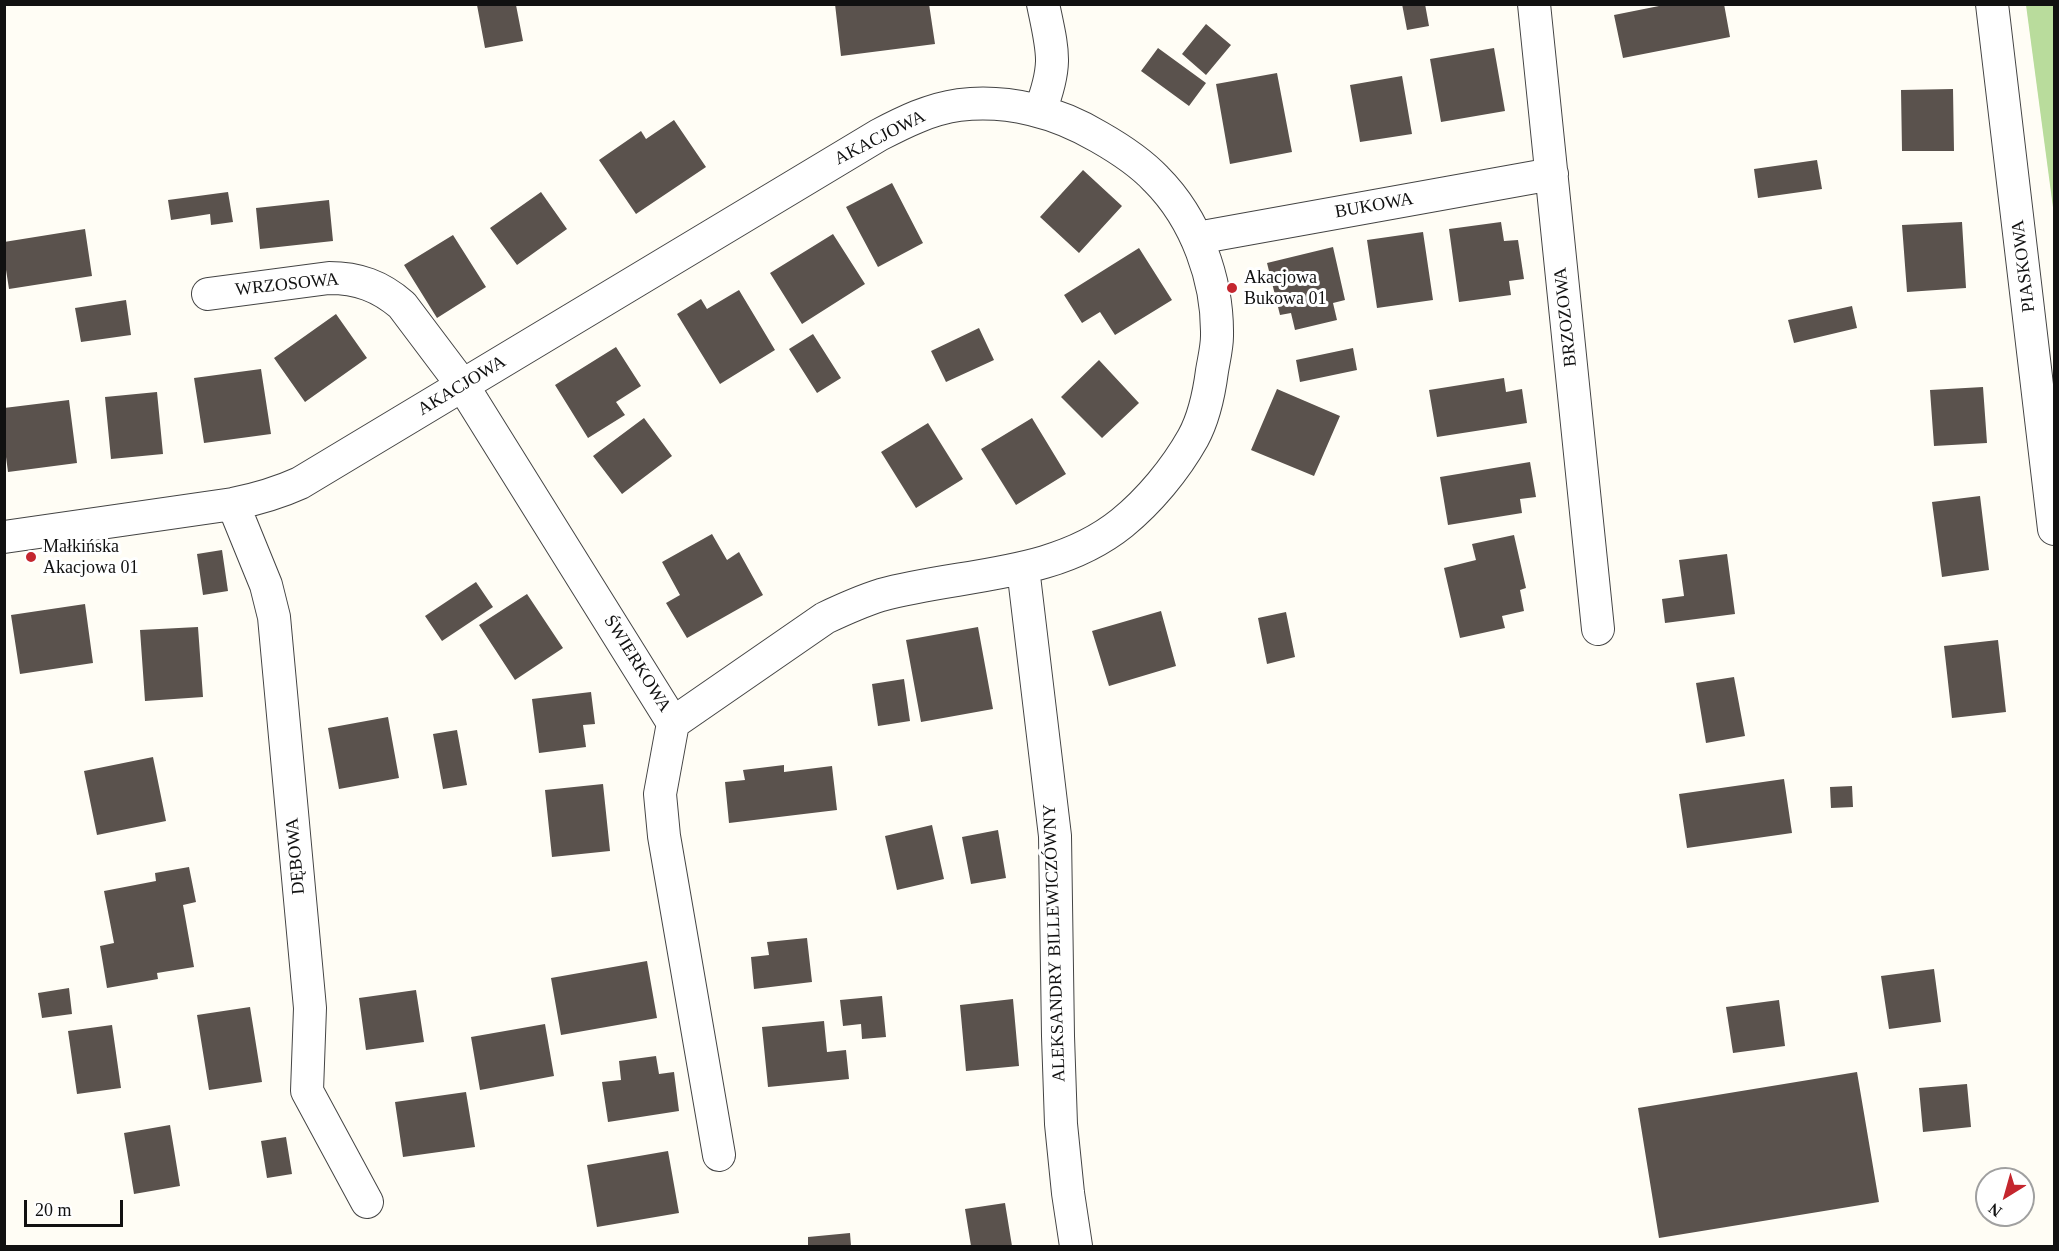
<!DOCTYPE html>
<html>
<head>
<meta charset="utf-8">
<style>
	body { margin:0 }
	#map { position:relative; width:2059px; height:1251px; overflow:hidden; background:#fffdf5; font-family:Georgia,serif }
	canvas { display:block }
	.frame { position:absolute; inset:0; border:6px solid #111; pointer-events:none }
	.north { position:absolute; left:1975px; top:1167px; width:60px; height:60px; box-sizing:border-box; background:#fff; border:2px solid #a0a0a0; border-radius:50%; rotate:217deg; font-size:16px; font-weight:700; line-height:24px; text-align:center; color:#111 }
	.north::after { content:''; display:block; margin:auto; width:21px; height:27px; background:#c4262e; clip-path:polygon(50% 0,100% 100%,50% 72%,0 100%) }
	.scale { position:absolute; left:24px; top:1200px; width:99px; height:27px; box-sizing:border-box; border:3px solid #111; border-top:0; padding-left:8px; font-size:18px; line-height:21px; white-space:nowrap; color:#111; -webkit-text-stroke:4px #fff; paint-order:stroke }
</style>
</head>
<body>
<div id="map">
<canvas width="2059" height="1251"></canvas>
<div class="frame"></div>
<div class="north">N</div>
<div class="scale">20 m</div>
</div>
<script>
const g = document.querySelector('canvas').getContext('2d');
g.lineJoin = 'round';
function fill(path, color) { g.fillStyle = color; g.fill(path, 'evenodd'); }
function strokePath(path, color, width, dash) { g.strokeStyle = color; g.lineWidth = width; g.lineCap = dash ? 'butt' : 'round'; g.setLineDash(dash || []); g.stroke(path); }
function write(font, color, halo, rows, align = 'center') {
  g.font = font + ' Georgia,serif'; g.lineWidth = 6; g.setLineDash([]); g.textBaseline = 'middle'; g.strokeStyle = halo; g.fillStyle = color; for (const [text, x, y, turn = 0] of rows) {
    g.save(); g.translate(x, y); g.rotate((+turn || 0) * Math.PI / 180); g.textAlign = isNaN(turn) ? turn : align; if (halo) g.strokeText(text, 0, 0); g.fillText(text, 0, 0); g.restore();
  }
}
fill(new Path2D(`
	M2026 5H2054V215Z`), '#b9dc9c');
fill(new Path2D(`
	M835 4H929L935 44 841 56Z
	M1402 4H1425L1429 26 1407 30Z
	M1669 4H1724L1730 37 1623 58 1614 15Z
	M477 5H516L523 41 485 48Z
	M1206 24 1231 45 1206 75 1182 54Z
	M1158 48 1206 83 1189 106 1141 71Z
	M1494 48 1505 111 1441 122 1430 59Z
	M1277 73 1292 152 1230 164 1216 84Z
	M1402 76 1412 134 1360 142 1350 85Z
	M1953 89 1954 151H1902L1901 90Z
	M674 120 706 167 636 214 599 160 641 131 646 139Z
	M1817 160 1822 189 1758 198 1754 169Z
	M1083 170 1122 206 1079 253 1040 217Z
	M892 183 923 243 878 267 846 207Z
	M228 192 233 222 211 225 210 214 171 220 168 200Z
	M541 192 567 229 517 265 490 228Z
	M329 200 333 241 260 249 256 208Z
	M1501 222 1504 241 1518 240 1524 279 1509 281 1511 295 1459 302 1449 229Z
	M1962 222 1966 288 1907 292 1902 225Z
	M85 229 92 276 9 289 4 257V242Z
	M1423 232 1433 300 1377 308 1367 240Z
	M833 234 865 284 802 324 770 273Z
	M453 235 486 287 437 318 404 265Z
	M1333 247 1345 300 1333 303 1337 320 1295 330 1291 313 1280 315 1267 263Z
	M1139 248 1172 300 1115 335 1100 312 1082 323 1064 295Z
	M739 290 775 350 720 384 677 314 701 299 707 309Z
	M126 300 131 335 81 342 75 308Z
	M1852 306 1857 328 1794 343 1788 320Z
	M336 314 367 358 305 402 274 358Z
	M979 328 994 360 946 382 931 351Z
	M813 334 841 378 817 393 789 349Z
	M616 347 641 386 616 402 625 415 588 438 555 385Z
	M1353 348 1357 370 1300 382 1296 360Z
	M1099 360 1139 403 1102 438 1061 397Z
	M261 369 271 434 204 443 194 378Z
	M1504 378 1506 392 1522 389 1527 423 1437 437 1429 390Z
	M1983 387 1987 443 1934 446 1930 390Z
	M1277 389 1340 416 1314 476 1251 450Z
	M157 392 163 454 111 459 105 397Z
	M69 400 77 463 8 472 4 442V408Z
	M644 418 672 456 622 494 593 456Z
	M1032 418 1066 474 1016 505 981 449Z
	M928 423 963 479 916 508 881 452Z
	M1530 462 1536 497 1520 499 1522 513 1448 525 1440 477Z
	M1980 496 1989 570 1942 577 1932 502Z
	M712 534 727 560 739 552 763 595 687 638 666 603 680 595 662 562Z
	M1514 535 1526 588 1520 590 1524 611 1502 616 1505 628 1460 638 1444 568 1476 560 1472 544Z
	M222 550 228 591 203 595 197 554Z
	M1727 554 1735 614 1665 623 1662 599 1684 596 1679 560Z
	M476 582 493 607 442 641 425 616Z
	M527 594 563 648 515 680 479 625Z
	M85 604 93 663 20 674 11 615Z
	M1161 611 1176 666 1109 686 1092 631Z
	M1286 612 1295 657 1267 664 1258 618Z
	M198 627 203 697 145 701 140 630Z
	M978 627 993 709 921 722 906 640Z
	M1998 640 2006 712 1952 718 1944 646Z
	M1734 677 1745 736 1706 743 1696 683Z
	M904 679 910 721 878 726 872 684Z
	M591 692 595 724 583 725 586 747 539 753 532 699Z
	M388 717 399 778 339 789 328 728Z
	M457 730 467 785 443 789 433 734Z
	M153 757 166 821 97 835 84 771Z
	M784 765V772L832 766 837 810 729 823 725 782 745 780 743 770Z
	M1784 779 1792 833 1687 848 1679 794Z
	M603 784 610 851 552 857 545 790Z
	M1852 786 1853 807 1831 808 1830 787Z
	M932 825 944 879 897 890 885 836Z
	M998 830 1006 878 971 884 962 837Z
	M189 867 196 902 183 905 194 967 157 973 158 979 107 988 100 946 114 943 104 891 156 881 155 873Z
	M807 938 812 982 754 989 751 957 769 955 767 942Z
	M647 961 657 1018 561 1035 551 978Z
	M1934 969 1941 1022 1889 1029 1881 976Z
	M69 988 72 1014 42 1018 38 993Z
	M416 990 424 1042 366 1050 359 998Z
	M882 996 886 1037 862 1039 861 1024 843 1026 840 1000Z
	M1013 999 1019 1066 966 1071 960 1005Z
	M1779 1000 1785 1046 1733 1053 1726 1007Z
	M250 1007 262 1082 209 1090 197 1015Z
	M824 1021 827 1052 846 1050 849 1079 768 1087 762 1027Z
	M545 1024 554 1076 480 1090 471 1037Z
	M112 1025 121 1088 77 1094 68 1031Z
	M656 1056 659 1074 674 1072 679 1111 608 1122 602 1082 621 1080 619 1061Z
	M1857 1072 1879 1202 1659 1238 1638 1108Z
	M1967 1084 1971 1127 1923 1132 1919 1088Z
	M466 1092 475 1147 403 1157 395 1102Z
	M170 1125 180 1186 134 1194 124 1133Z
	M286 1137 292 1174 267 1178 261 1141Z
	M668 1151 679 1213 597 1227 587 1165Z
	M1005 1203 1012 1246H971L965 1209Z
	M850 1233 851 1246H808V1237Z`), '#5a524d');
const minor = new Path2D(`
	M1534 4 1598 629
	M1992 4 2054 529
	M1040 111C1058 64 1053 52 1043 4
	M1197 238 1552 174
	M208 294 329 278C358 278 380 286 402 305L463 386 673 723 660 794 664 836 719 1155
	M233 504 266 585 274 617 310 1008 307 1091 367 1202
	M4 537 233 504C257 499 278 493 300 483L879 135C904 122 930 109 959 105 1008 99 1057 112 1099 137 1120 149 1140 162 1156 179 1196 219 1218 280 1217 336 1217 347 1214 359 1212 371 1209 394 1204 418 1193 438 1175 470 1149 501 1122 523 1054 578 961 573 881 595 862 601 844 609 825 618L673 723
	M1023 568 1055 836 1058 1036 1061 1124 1068 1193 1076 1246`);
strokePath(minor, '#444', 34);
strokePath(minor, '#fff', 32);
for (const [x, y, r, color] of [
	[1232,288,6,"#c4262e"],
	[31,557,6,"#c4262e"]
]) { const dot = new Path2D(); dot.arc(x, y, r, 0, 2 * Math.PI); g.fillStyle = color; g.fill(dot); strokePath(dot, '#fff', 2); }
write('18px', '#111', '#fff', [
	["AKACJOWA",880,138,-27],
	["BUKOWA",1374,206,-10],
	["PIASKOWA",2024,266,-97],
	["WRZOSOWA",287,285,-6],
	["BRZOZOWA",1566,317,-96],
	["AKACJOWA",462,386,-31],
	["ŚWIERKOWA",637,664,58],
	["DĘBOWA",296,856,-95],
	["ALEKSANDRY BILLEWICZÓWNY",1055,943,-92]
]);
write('18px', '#111', '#fff', [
	["Akacjowa",1244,278],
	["Bukowa 01",1244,299],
	["Małkińska",43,547],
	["Akacjowa 01",43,568]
], 'left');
</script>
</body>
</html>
